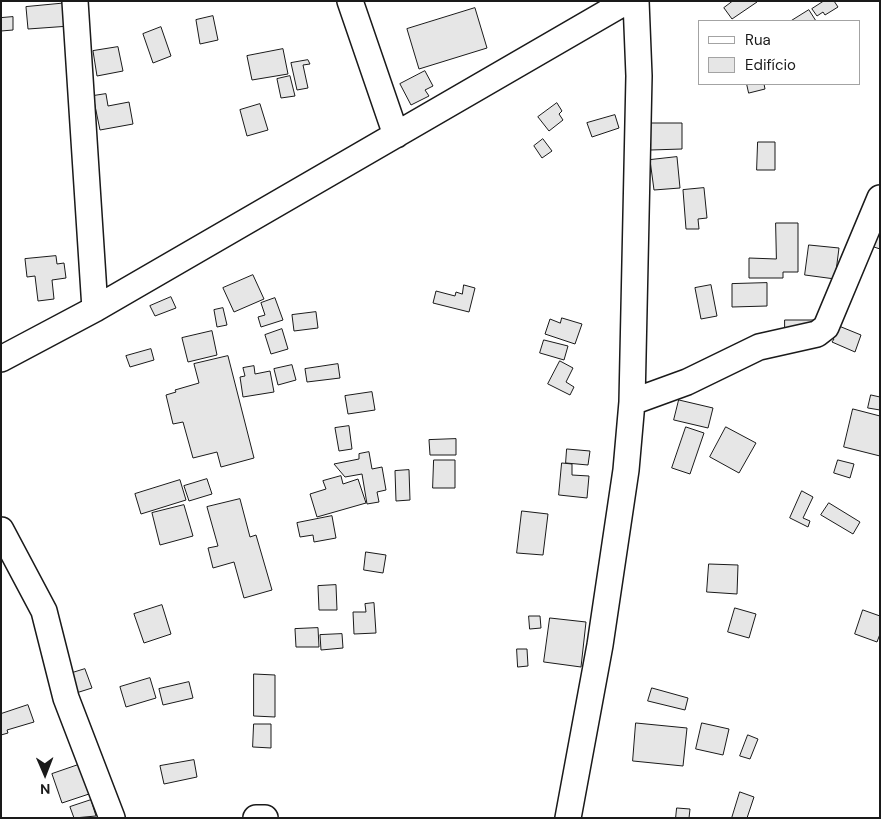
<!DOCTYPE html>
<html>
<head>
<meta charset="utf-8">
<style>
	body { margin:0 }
	#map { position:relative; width:881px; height:819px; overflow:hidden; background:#fff; font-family:"DM Sans",sans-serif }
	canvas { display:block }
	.frame { position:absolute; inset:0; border:2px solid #1a1a1a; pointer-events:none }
	.legend { position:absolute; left:698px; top:20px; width:162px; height:65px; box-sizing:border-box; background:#fff; border:1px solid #a3a3a3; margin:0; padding:6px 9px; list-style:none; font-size:15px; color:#1a1a1a }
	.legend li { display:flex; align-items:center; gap:10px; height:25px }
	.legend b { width:25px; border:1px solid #a3a3a3 }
	.north { position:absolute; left:20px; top:749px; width:50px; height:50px; -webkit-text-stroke:4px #fff; paint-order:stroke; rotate:179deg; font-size:14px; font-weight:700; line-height:20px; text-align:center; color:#1a1a1a }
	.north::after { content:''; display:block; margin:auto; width:18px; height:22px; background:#1a1a1a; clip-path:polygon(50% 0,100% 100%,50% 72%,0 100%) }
</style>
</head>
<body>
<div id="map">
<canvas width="881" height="819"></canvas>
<div class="frame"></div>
<ul class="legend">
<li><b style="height:6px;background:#fff"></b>Rua</li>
<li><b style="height:14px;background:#e6e6e6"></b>Edifício</li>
</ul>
<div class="north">N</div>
</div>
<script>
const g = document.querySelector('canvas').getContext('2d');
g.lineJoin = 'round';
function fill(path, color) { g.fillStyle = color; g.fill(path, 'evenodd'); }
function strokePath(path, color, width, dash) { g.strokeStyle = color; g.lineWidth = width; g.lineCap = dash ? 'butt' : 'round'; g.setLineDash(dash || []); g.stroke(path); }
const building = new Path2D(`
	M733 1H757V2L732 19 724 8Z
	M824 1H834L838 7 825 15 823 12 817 16 812 9Z
	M68 3 70 26 28 29 26 7Z
	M475 8 487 48 419 69 407 29Z
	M809 10 816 21H791Z
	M213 16 218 40 200 44 196 20Z
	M13 17V30L1 31V18Z
	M161 27 171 56 153 63 143 34Z
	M118 47 123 71 97 76 93 51Z
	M283 49 288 74 252 80 247 56Z
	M308 60 310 64 303 65 308 88 297 90 291 63Z
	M425 71 433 86 425 90 429 96 411 105 400 84Z
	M290 76 295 96 281 98 277 79Z
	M747 84H764L765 89 749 93Z
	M106 94 108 106 129 102 133 124 100 130 93 96Z
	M557 103 562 111 559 114 563 120 549 131 538 117Z
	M260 104 268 130 247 136 240 110Z
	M615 115 619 128 592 137 587 123Z
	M651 123H682V149L651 150Z
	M543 139 552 151 542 158 534 146Z
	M758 142H775V170H757Z
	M677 157 680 188 654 190 650 160Z
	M704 188 707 218 698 219 699 229H686L683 190Z
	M776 223H798V272H783V278H749V258L776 259Z
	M880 224V249L871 246Z
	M809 245 839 248 835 279 805 275Z
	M56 256 57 264 64 263 66 278 52 280 54 299 38 301 35 276 27 277 25 259Z
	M253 275 264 299 234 312 223 288Z
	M767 283V306L732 307V284Z
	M464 285 475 288 469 312 433 303 436 291 455 296 456 292 462 294Z
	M711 285 717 316 701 319 695 288Z
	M171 297 176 308 155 316 150 306Z
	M275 298 283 320 261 327 258 317 265 315 261 303Z
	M223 308 227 325 217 327 214 310Z
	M316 312 318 328 294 331 292 315Z
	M562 318 582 324 575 344 545 334 550 319 560 323Z
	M785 320H815V333L785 332Z
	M834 324 861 335 855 352 832 342 834 339 828 336Z
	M282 329 288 349 271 354 265 335Z
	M212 331 217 355 188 362 182 338Z
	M544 340 568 346 564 360 540 353Z
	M151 349 154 360 130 367 126 356Z
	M228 356 254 458 221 467 217 452 193 458 183 422 173 424 166 395 176 392 175 390 199 383 194 364Z
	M560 361 573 368 566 382 574 387 570 395 548 384Z
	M338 364 340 378 307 382 305 369Z
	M292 365 296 380 278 385 274 369Z
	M254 366 255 374 270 371 274 392 243 397 240 377 245 376 243 368Z
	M372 392 375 410 348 414 345 396Z
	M871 395 880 397V410L868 408Z
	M679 400 713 408 708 428 674 420Z
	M853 409 880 416V456L844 447Z
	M349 426 352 449 339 451 335 428Z
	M686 427 704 433 690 474 672 468Z
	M726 427 756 443 739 473 710 457Z
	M456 439V455H430L429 440Z
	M567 449 590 451 588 465 566 463Z
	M369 452 372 469 382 467 386 490 377 492 379 502 367 504 362 474 345 477 334 464 359 459V454Z
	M434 460H455V488H433Z
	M838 460 854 464 850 478 834 473Z
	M562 463 572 464V475L589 476 587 498 559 495Z
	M409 470 410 500 396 501 395 471Z
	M341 476 343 484 358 479 366 503 317 517 310 494 326 489 323 481Z
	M207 479 212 494 189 501 184 486Z
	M180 480 186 500 141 514 135 494Z
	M802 491 813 497 803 518 810 521 808 527 790 518Z
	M240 499 250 537 256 535 272 590 244 598 234 562 213 568 208 548 218 546 207 507Z
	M829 503 860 522 853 534 821 515Z
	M184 505 193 536 160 545 152 513Z
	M522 511 548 514 543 555 517 553Z
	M332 516 336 538 314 542 313 535 300 537 297 523Z
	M366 552 386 555 383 573 364 570Z
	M709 564 738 565 737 594 707 592Z
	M336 585 337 610H319L318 586Z
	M374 603 376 633 354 634 353 612H366L365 604Z
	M162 605 171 634 144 643 134 614Z
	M735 608 756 614 749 638 728 632Z
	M863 610 880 616V634L877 642 855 634Z
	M529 616H540L541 628 530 629Z
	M550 618 586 622 581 667 544 662Z
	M318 628 319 647H296L295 629Z
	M342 634 343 648 321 650 320 635Z
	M517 649H527L528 666 518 667Z
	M85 669 92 688 76 693 69 674Z
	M254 674 275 675V717L254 716Z
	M150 678 156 698 126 707 120 687Z
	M189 682 193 698 163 705 159 689Z
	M652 688 688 698 685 710 648 701Z
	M28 705 34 722 7 730 8 733 1 735V714Z
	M636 723 687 728 683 766 633 761Z
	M702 723 729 729 723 755 696 749Z
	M254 724H271V748L253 747Z
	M748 735 758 739 750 759 740 756Z
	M194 760 197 777 164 784 160 766Z
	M81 764 92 793 62 803 52 774Z
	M740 792 754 797 747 818H732Z
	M91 800 96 816 74 818 70 807Z
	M677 808 690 809 689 818H676Z`);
fill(building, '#e6e6e6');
strokePath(building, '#1a1a1a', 1);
const minor = new Path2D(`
	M75 1 95 309
	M350 1 396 135
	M1 359 95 309 627 1
	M632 402 687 382 759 347 817 334 826 327 880 198
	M1 530 44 611 66 698 112 818
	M256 818H265
	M568 818 600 645 626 470 632 402 639 76 636 1`);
strokePath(minor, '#1a1a1a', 28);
strokePath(minor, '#fff', 25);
</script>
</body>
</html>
